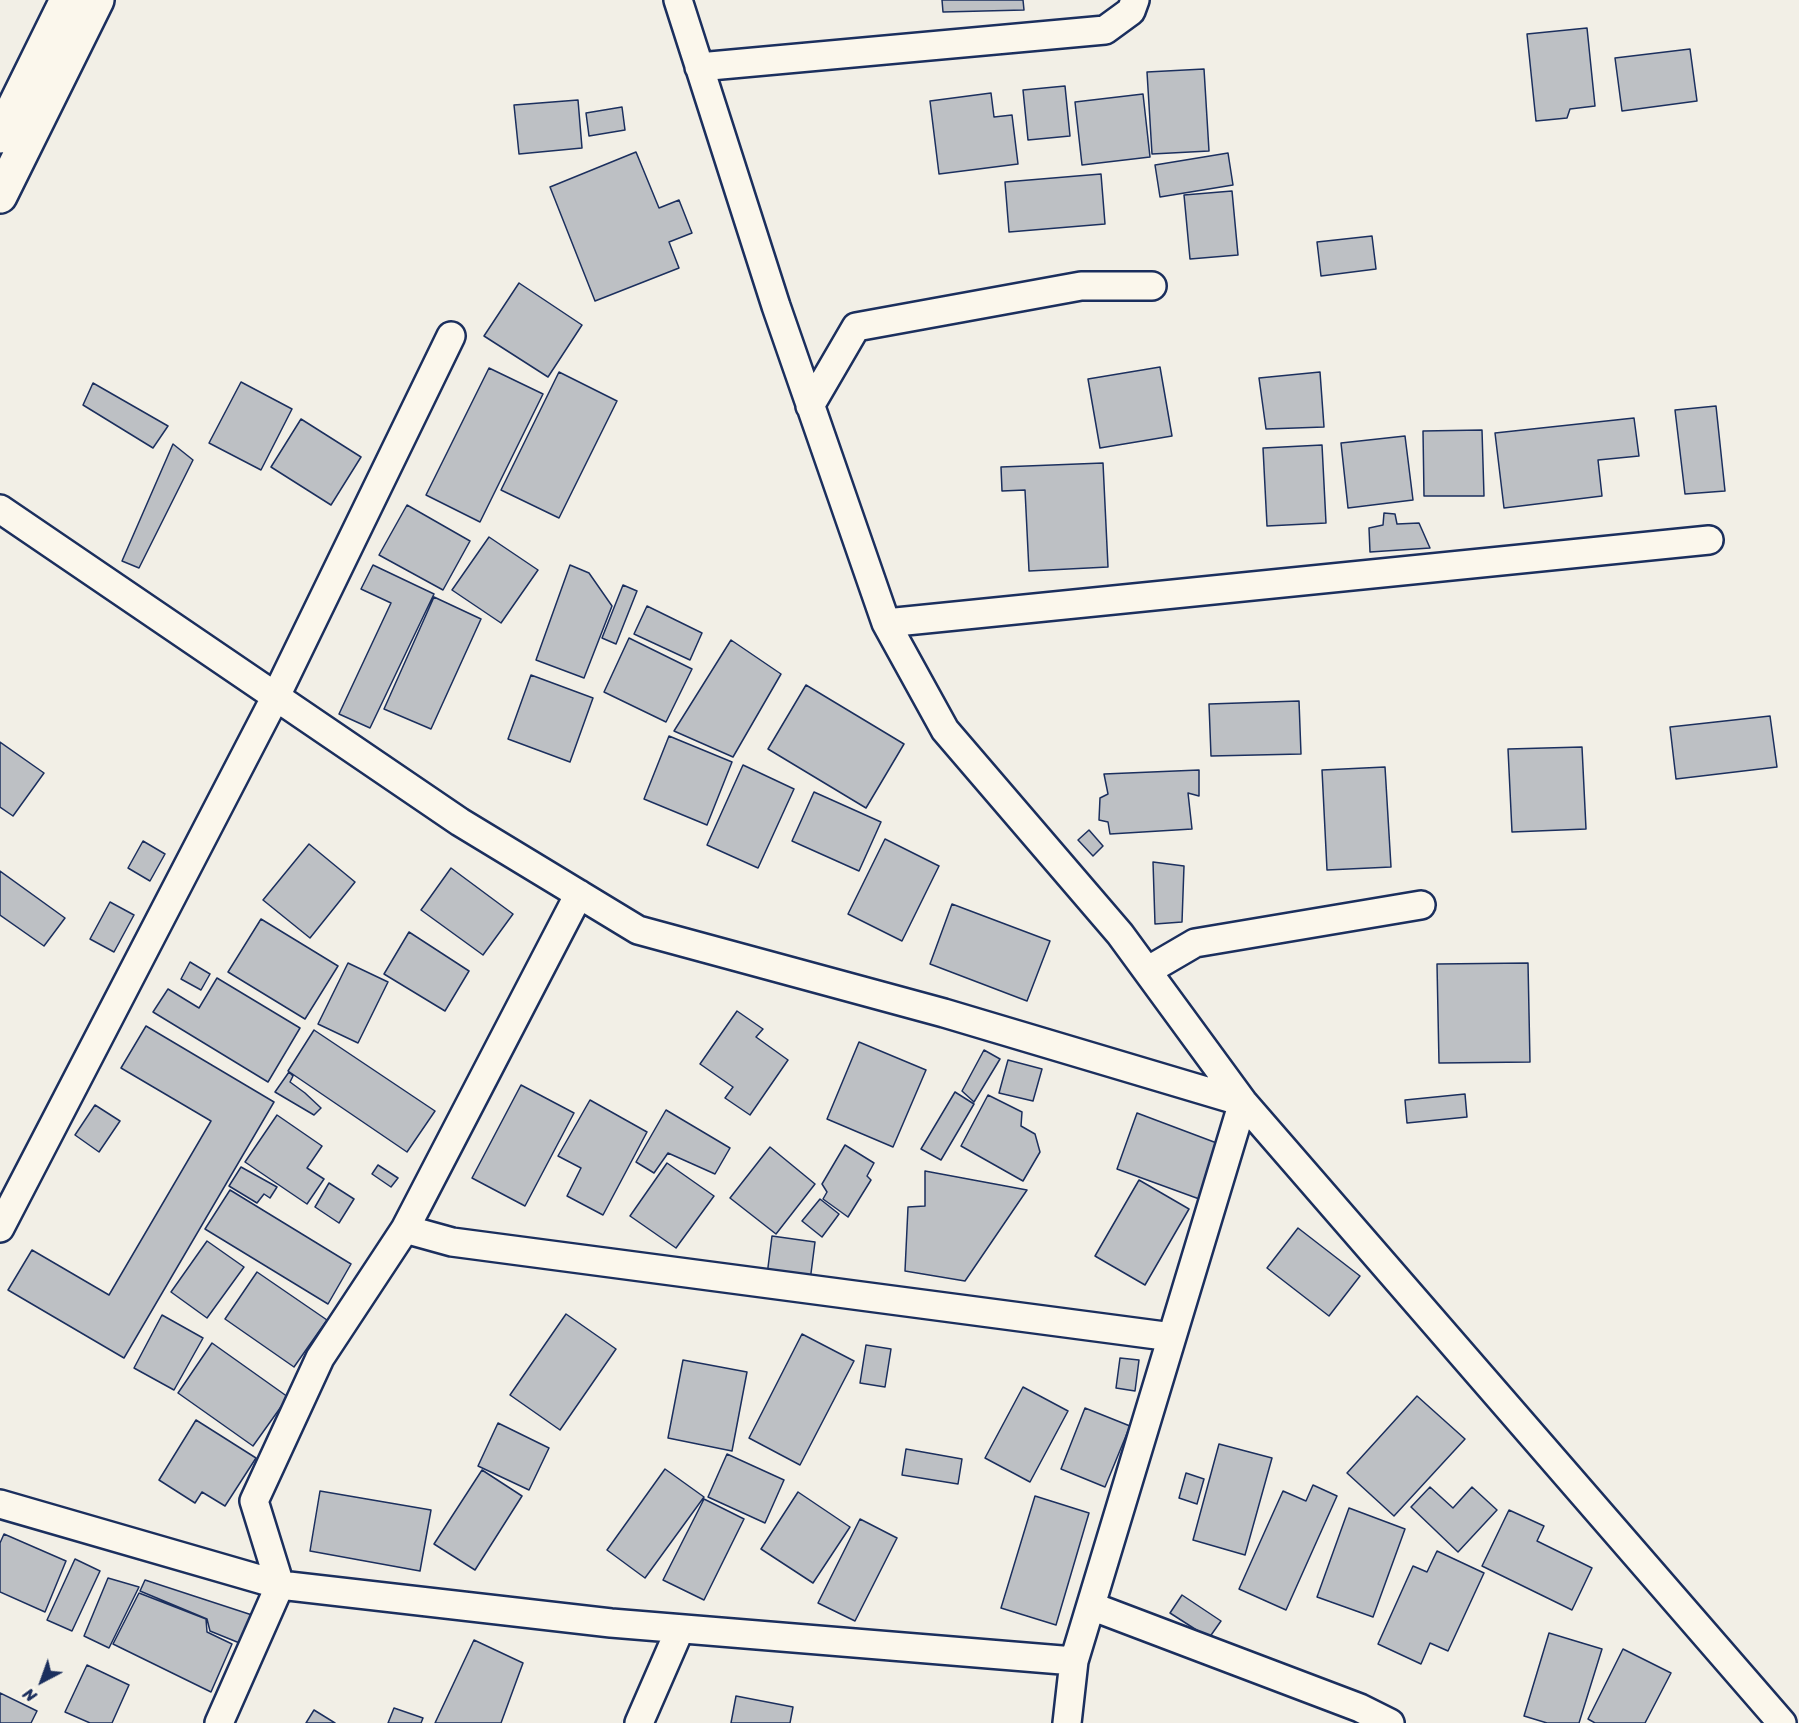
<!DOCTYPE html>
<html>
<head>
<meta charset="utf-8">
<style>
	body { margin:0 }
	#map { position:relative; width:1799px; height:1723px; overflow:hidden; background:#f2efe6; font-family:Sriracha,sans-serif }
	canvas { display:block }
	.north { position:absolute; left:12px; top:1651px; width:60px; height:60px; -webkit-text-stroke:4px #fbf7ec; paint-order:stroke; rotate:221deg; font-size:16px; font-weight:700; line-height:24px; text-align:center; color:#1b2f5e }
	.north::after { content:''; display:block; margin:auto; width:21px; height:27px; background:#1b2f5e; clip-path:polygon(50% 0,100% 100%,50% 72%,0 100%) }
</style>
</head>
<body>
<div id="map">
<canvas width="1799" height="1723"></canvas>
<div class="north">N</div>
</div>
<script>
const g = document.querySelector('canvas').getContext('2d');
g.lineJoin = 'round';
function fill(path, color) { g.fillStyle = color; g.fill(path, 'evenodd'); }
function strokePath(path, color, width, dash) { g.strokeStyle = color; g.lineWidth = width; g.lineCap = dash ? 'butt' : 'round'; g.setLineDash(dash || []); g.stroke(path); }
const building = new Path2D(`
	M942 0H1023L1024 10 943 12Z
	M1587 28 1595 106 1570 109 1567 118 1536 121 1527 34Z
	M1690 49 1697 101 1622 111 1615 58Z
	M1204 69 1209 151 1152 154 1147 72Z
	M1065 86 1070 136 1028 140 1023 90Z
	M991 93 994 117 1012 115 1018 164 939 174 930 101Z
	M1143 94 1150 157 1082 165 1075 102Z
	M578 100 582 148 519 154 514 105Z
	M622 107 625 130 589 136 586 113Z
	M636 152 659 208 679 200 692 233 669 242 679 268 595 301 550 187Z
	M1228 153 1233 185 1160 197 1155 165Z
	M1101 174 1105 224 1009 232 1005 182Z
	M1232 191 1238 255 1190 259 1184 195Z
	M1372 236 1376 269 1321 276 1317 242Z
	M519 283 582 325 548 377 484 336Z
	M1160 367 1172 436 1100 448 1088 379Z
	M489 368 543 394 480 522 426 495Z
	M559 372 617 401 559 518 501 490Z
	M1320 372 1324 427 1266 429 1259 378Z
	M241 382 292 409 261 470 209 443Z
	M93 383 168 426 153 448 83 405Z
	M1716 406 1725 491 1685 494 1675 410Z
	M1634 418 1639 456 1598 460 1602 496 1504 508 1495 433Z
	M301 419 361 457 331 505 271 467Z
	M1482 430 1484 496H1424L1423 431Z
	M1405 436 1413 500 1348 508 1341 443Z
	M173 444 193 460 139 568 122 561Z
	M1322 445 1326 523 1267 526 1263 448Z
	M1103 463 1108 567 1029 571 1025 490 1002 491 1001 467Z
	M407 505 470 541 443 590 379 555Z
	M1384 513 1395 514 1397 524 1419 523 1430 548 1370 552 1369 528 1383 525Z
	M489 537 538 570 501 623 452 590Z
	M373 565 434 594 370 728 339 714 391 603 361 589Z
	M570 565 589 573 612 606 584 678 536 660Z
	M623 585 637 591 616 644 602 638Z
	M434 597 481 619 431 729 384 709Z
	M647 606 702 633 690 660 634 634Z
	M629 638 692 669 666 722 604 692Z
	M731 640 781 674 733 757 674 731Z
	M531 675 593 698 570 762 508 739Z
	M806 685 904 744 866 808 768 749Z
	M1299 701 1301 754 1211 756 1209 704Z
	M1770 716 1777 767 1676 779 1670 727Z
	M669 736 732 762 707 825 644 799Z
	M0 742 44 773 13 816 0 807Z
	M1582 747 1586 829 1512 832 1508 749Z
	M743 765 794 789 758 868 707 845Z
	M1385 767 1391 867 1327 870 1322 770Z
	M1199 770V796L1188 793 1192 829 1110 834 1108 822 1099 820 1100 798 1108 794 1104 774Z
	M814 792 881 822 859 871 792 841Z
	M1089 830 1103 846 1093 856 1078 840Z
	M885 839 939 866 902 941 848 914Z
	M143 841 165 854 150 881 128 868Z
	M309 844 355 882 310 938 263 900Z
	M1153 862 1184 866 1182 922 1155 924Z
	M451 868 513 914 483 955 421 910Z
	M0 871 65 918 44 946 0 915Z
	M110 902 134 915 114 952 90 939Z
	M952 904 1050 941 1027 1001 930 964Z
	M261 919 338 966 305 1019 228 972Z
	M409 932 469 971 445 1011 384 974Z
	M190 962 210 974 201 990 181 979Z
	M348 963 388 982 358 1043 318 1024Z
	M1528 963 1530 1062 1439 1063 1437 964Z
	M217 978 300 1028 268 1082 153 1012 168 989 199 1008Z
	M737 1011 763 1029 756 1037 788 1060 750 1115 725 1098 733 1087 700 1064Z
	M146 1026 274 1102 124 1358 8 1290 32 1250 109 1295 211 1121 121 1068Z
	M314 1030 435 1111 407 1152 288 1071Z
	M859 1042 926 1070 893 1147 827 1119Z
	M984 1050 1000 1059 974 1102 962 1091Z
	M1008 1060 1042 1069 1033 1101 999 1093Z
	M289 1072 293 1076 290 1082 305 1093 321 1108 314 1115 275 1092Z
	M521 1085 574 1113 525 1206 472 1178Z
	M955 1092 974 1104 941 1160 921 1149Z
	M1465 1094 1467 1117 1407 1123 1405 1100Z
	M988 1095 1022 1112 1021 1126 1035 1134 1040 1152 1023 1181 961 1146Z
	M590 1100 647 1132 603 1215 567 1196 581 1168 558 1156Z
	M95 1105 120 1121 99 1152 75 1135Z
	M666 1110 730 1148 715 1174 668 1153 654 1173 636 1162Z
	M1137 1113 1222 1145 1202 1200 1117 1169Z
	M277 1115 322 1146 307 1168 324 1179 307 1204 245 1162Z
	M845 1145 874 1163 867 1176 871 1180 848 1217 823 1199 827 1192 822 1184Z
	M770 1147 815 1184 776 1234 730 1198Z
	M667 1163 714 1196 676 1248 630 1216Z
	M378 1165 398 1178 391 1187 372 1174Z
	M241 1167 277 1187 270 1198 264 1194 257 1203 229 1186Z
	M925 1171 1027 1190 965 1281 905 1271 908 1207 925 1206Z
	M1139 1180 1189 1209 1145 1285 1095 1256Z
	M329 1183 354 1199 339 1223 315 1207Z
	M230 1190 351 1264 328 1304 205 1229Z
	M820 1199 839 1214 822 1237 802 1221Z
	M1298 1228 1360 1276 1329 1316 1267 1268Z
	M772 1236 815 1242 810 1281 767 1275Z
	M207 1241 244 1267 207 1318 171 1292Z
	M257 1272 327 1320 294 1367 225 1319Z
	M566 1314 616 1349 560 1430 510 1395Z
	M162 1315 203 1338 174 1390 134 1368Z
	M802 1334 854 1361 800 1465 749 1438Z
	M212 1343 288 1397 253 1446 178 1393Z
	M866 1345 891 1349 885 1387 860 1383Z
	M1120 1358 1139 1360 1135 1391 1116 1388Z
	M683 1360 747 1372 732 1451 668 1438Z
	M1023 1387 1068 1411 1030 1482 985 1458Z
	M1417 1396 1465 1439 1394 1516 1347 1473Z
	M1085 1408 1130 1426 1105 1487 1061 1469Z
	M196 1420 256 1458 225 1506 202 1492 195 1503 159 1480Z
	M498 1423 549 1448 529 1490 478 1466Z
	M1219 1444 1272 1458 1245 1555 1193 1540Z
	M906 1449 962 1459 958 1484 902 1475Z
	M727 1454 784 1480 765 1523 708 1497Z
	M665 1469 704 1497 645 1578 607 1550Z
	M482 1470 522 1496 475 1570 434 1544Z
	M1186 1473 1204 1479 1197 1504 1179 1498Z
	M1313 1485 1337 1496 1286 1610 1239 1589 1283 1491 1306 1501Z
	M1430 1487 1453 1508 1472 1487 1497 1510 1458 1552 1411 1507Z
	M320 1491 431 1510 420 1571 310 1551Z
	M798 1492 850 1527 813 1583 761 1549Z
	M1035 1496 1089 1513 1056 1625 1001 1608Z
	M704 1499 744 1519 704 1600 663 1580Z
	M1349 1508 1405 1529 1373 1617 1317 1597Z
	M1509 1510 1544 1526 1537 1541 1592 1568 1572 1610 1482 1566Z
	M860 1519 897 1538 855 1621 818 1603Z
	M4 1534 66 1561 45 1612 0 1592V1543Z
	M1437 1551 1484 1573 1448 1651 1430 1643 1421 1664 1378 1644 1413 1566 1427 1572Z
	M75 1559 100 1571 72 1631 47 1620Z
	M108 1578 139 1587 109 1648 84 1636Z
	M145 1580 252 1615 242 1644 210 1631 207 1619 140 1591Z
	M139 1593 206 1619 207 1632 232 1644 211 1692 113 1644Z
	M1182 1595 1221 1621 1209 1638 1170 1613Z
	M1549 1633 1602 1649 1579 1723H1547L1524 1716Z
	M474 1640 523 1663 501 1723H435Z
	M1623 1649 1671 1673 1645 1723H1595L1588 1719Z
	M87 1665 129 1685 112 1723H90L65 1712Z
	M0 1693 37 1711 31 1723H0Z
	M736 1696 793 1707 790 1723H731Z
	M394 1708 423 1718 421 1723H388Z
	M314 1710 335 1723H306Z`);
fill(building, '#bdc0c4');
strokePath(building, '#1b2f5e', 1.5);
const street = new Path2D(`
	M678 0 776 306 886 623 945 730 1120 934 1243 1102 1782 1723
	M699 67 1105 30 1131 11 1135 0
	M810 406 856 327 1081 286H1152
	M0 509 460 822 638 930 944 1013 1243 1102 1074 1661 1067 1723
	M886 623 1709 540
	M1147 971 1195 943 1421 905
	M0 1228 276 696 451 336
	M405 1229 452 1242 1172 1337
	M0 1504 280 1585 611 1623 1074 1661
	M1091 1606 1360 1708 1390 1723
	M219 1723 280 1585 254 1501 320 1358 405 1229 579 894
	M639 1723 680 1629`);
const primary = new Path2D(`
	M0 136 67 0
	M0 196 97 0`);
strokePath(street, '#1b2f5e', 32);
strokePath(primary, '#1b2f5e', 38);
strokePath(street, '#fbf7ec', 27);
strokePath(primary, '#fbf7ec', 33);
</script>
</body>
</html>
